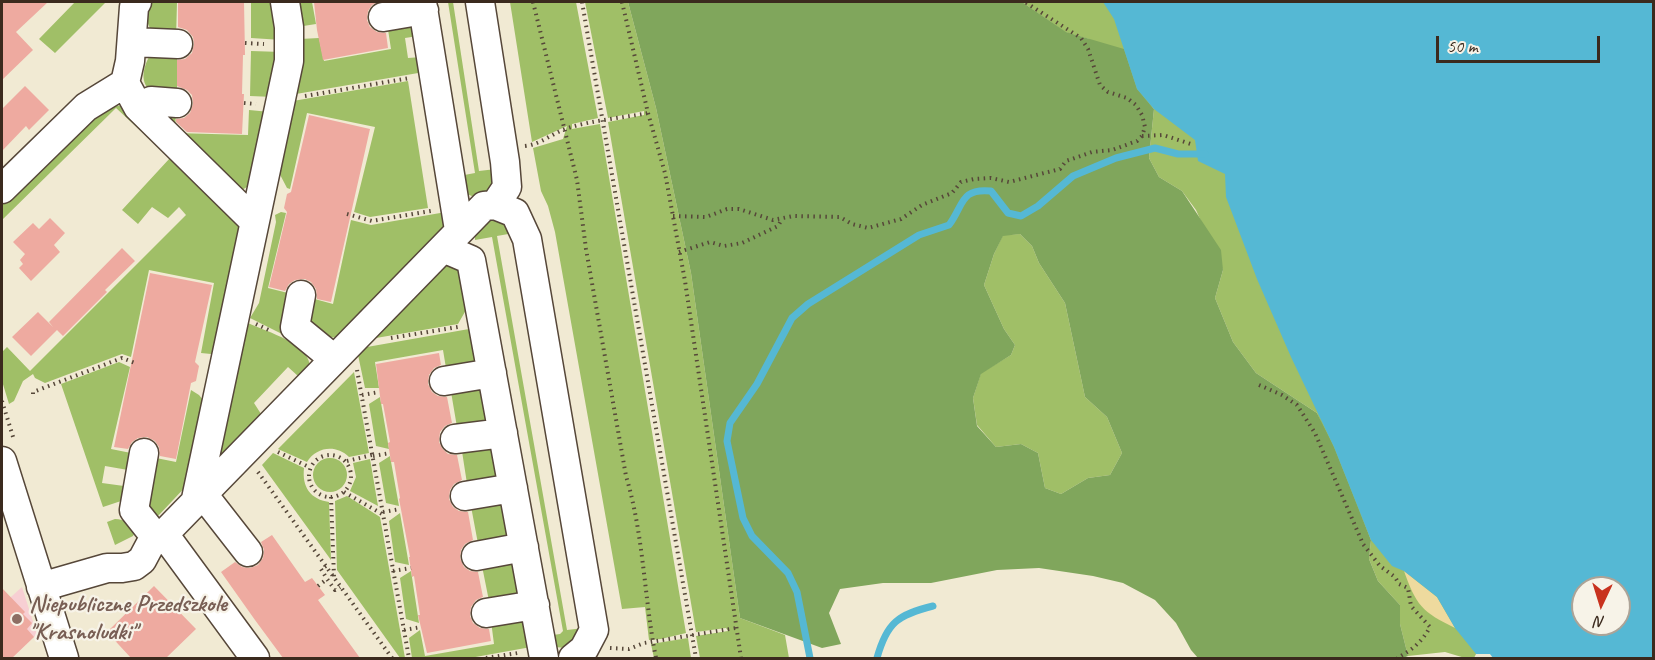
<!DOCTYPE html>
<html>
<head>
<meta charset="utf-8">
<style>
	body { margin:0 }
	#map { position:relative; width:1655px; height:660px; overflow:hidden; background:#f1ead3; font-family:Caveat,sans-serif }
	canvas { display:block }
	.frame { position:absolute; inset:0; border:3px solid #3b2a1e; pointer-events:none }
	.north { position:absolute; left:1571px; top:576px; width:60px; height:60px; box-sizing:border-box; background:#f7f3e8; border:2px solid #aca397; border-radius:50%; rotate:184deg; font-size:16px; font-weight:700; line-height:24px; text-align:center; color:#3b2a1e }
	.north::after { content:''; display:block; margin:auto; width:21px; height:27px; background:#c8321e; clip-path:polygon(50% 0,100% 100%,50% 72%,0 100%) }
	.scale { position:absolute; left:1436px; top:36px; width:164px; height:27px; box-sizing:border-box; border:3px solid #3b2a1e; border-top:0; padding-left:8px; font-size:18px; line-height:21px; white-space:nowrap; color:#3b2a1e; -webkit-text-stroke:4px #f7f3e8; paint-order:stroke }
</style>
</head>
<body>
<div id="map">
<canvas width="1655" height="660"></canvas>
<div class="frame"></div>
<div class="north">N</div>
<div class="scale">50 m</div>
</div>
<script>
const g = document.querySelector('canvas').getContext('2d');
g.lineJoin = 'round';
function fill(path, color) { g.fillStyle = color; g.fill(path, 'evenodd'); }
function strokePath(path, color, width, dash) { g.strokeStyle = color; g.lineWidth = width; g.lineCap = dash ? 'butt' : 'round'; g.setLineDash(dash || []); g.stroke(path); }
function write(font, color, halo, rows, align = 'center') {
  g.font = font + ' Caveat,sans-serif'; g.lineWidth = 4.5; g.setLineDash([]); g.textBaseline = 'middle'; g.strokeStyle = halo; g.fillStyle = color; for (const [text, x, y, turn = 0] of rows) {
    g.save(); g.translate(x, y); g.rotate((+turn || 0) * Math.PI / 180); g.textAlign = isNaN(turn) ? turn : align; if (halo) g.strokeText(text, 0, 0); g.fillText(text, 0, 0); g.restore();
  }
}
fill(new Path2D(`
	M22 587 37 634 12 658H2V605Z`), '#f7cfd3');
fill(new Path2D(`
	M75 2H106L55 53 39 39Z
	M148 2H177L176 39 152 33 146 19Z
	M251 2H276L282 40 251 38Z
	M293 2H312L316 24 297 27Z
	M448 2H453L479 171 496 169 497 179 489 193 474 197 465 193 459 176 475 173Z
	M510 2H576L598 118 572 124V129L600 124 686 633 661 639 649 640 645 607 622 609 555 232 548 206 541 191 533 148 563 139 567 126 532 142Z
	M585 2H628L656 108 691 273 740 618 785 635 789 658H700L696 636 728 631 726 628 696 632 608 122 644 115V111L608 118Z
	M1022 2H1176L1211 123 1361 442 1493 658 1490 653 1476 654 1474 658H1465L1445 652 1408 656 1400 624V605L1378 581 1369 559 1371 540 1317 413 1256 373 1233 342 1215 298 1223 270 1196 210 1182 191 1159 177 1149 158 1154 109 1089 39 1065 32Z
	M387 23 412 24 418 36 405 38 408 58 422 57 424 72 296 94 300 39 319 38 324 61 391 49Z
	M153 51H177V97C169 96 159 95 152 91 137 83 145 61 153 51Z
	M251 51 282 52 274 97 250 96Z
	M408 81 428 208 370 217 354 212 375 127 307 113 290 189 287 188 275 165 293 101Z
	M112 105 122 106 230 203 241 234 219 349 211 354 201 353 214 283 149 270 131 357 122 354 45 383 35 378 33 374 23 381 14 401 9 404 2 381V352L7 347 30 371 186 215 179 207 168 218 152 207 138 224 122 210 170 158 116 108 2 220V205L102 107Z
	M161 109H176L175 133 248 135 249 110 270 112 255 182 242 190H231L158 122 155 118 156 112Z
	M281 212 286 213 268 288 288 293 294 340 250 318 259 303 276 222 275 215Z
	M446 212 448 223 343 338 327 337 309 321 311 298 333 304 351 220 371 225Z
	M488 219H501L514 233 497 236 567 630 584 628 566 648 555 647 546 636 560 634 563 631 492 237 475 240V236Z
	M1020 234 1032 246 1039 263 1065 303 1085 397 1107 417 1122 453 1110 475 1088 478 1061 494 1045 488 1038 453 1021 444 996 447 977 425 973 398 981 373 1011 355 1015 345 1004 329 984 285 994 254 1003 235Z
	M447 264 458 267 472 311 466 310 458 324 376 338 372 332Z
	M248 323C267 332 312 344 310 369L304 376H298L288 367 254 403 263 417 225 455 215 449Z
	M469 329 477 335 479 359 447 374 443 350 375 362 379 388H365L358 355 367 347Z
	M119 362 130 367 111 449 131 453 128 470 105 466 102 483 124 486 121 501 103 507 61 384Z
	M354 372 369 453 349 457C336 444 316 447 307 462L278 449Z
	M450 386 486 388 491 418 479 430 458 433Z
	M191 390 199 395 207 405 190 482 158 516 154 515 147 503 156 458 176 462Z
	M380 397 389 449 376 446 369 404Z
	M480 442 497 451V481L468 490 461 445Z
	M273 453 304 468C302 487 310 499 329 502L331 560 262 465Z
	M390 456 399 506 386 503 379 463Z
	M313 475a17 17 0 1 1 34 0a17 17 0 1 1-34 0Z
	M370 459 378 506 350 491 356 477 353 463Z
	M347 496 380 517 405 658H400L337 570 335 501Z
	M497 499 507 508 508 539 479 549 470 501Z
	M400 513 409 565 395 562 389 521Z
	M115 519C125 519 130 524 134 534L133 536 115 545 107 522Z
	M508 559C520 569 524 582 517 597L490 606 481 561Z
	M411 571 419 623 406 619 400 578Z
	M522 620 527 625 531 647 470 658H412L409 638 420 630 425 656 494 644 491 621Z
	M688 638 691 658H654L651 644Z`), '#a0bf67');
fill(new Path2D(`
	M628 2H1022L1066 32 1124 49 1137 89 1154 109 1149 158 1159 177 1182 191 1221 250 1223 270 1215 298 1233 342 1256 373 1317 413 1334 447 1371 540 1369 559 1378 581 1400 605V624L1408 656 1403 658H1198L1191 650 1176 623 1155 600 1123 583 1093 576 1039 568 997 570 931 583H883L840 589 829 613 841 644 822 648 740 618 691 273 656 108ZM1020 234 1032 246 1039 263 1065 303 1085 397 1107 417 1122 453 1110 475 1088 478 1061 494 1045 488 1038 453 1021 444 996 447 977 426 973 398 981 374 1011 355 1015 345 1004 329 984 285 994 254 1003 236Z`), '#80a65c');
fill(new Path2D(`
	M1404 571 1437 597 1455 628C1422 612 1416 605 1404 571Z`), '#eeda9e');
fill(new Path2D(`
	M1103 2H1653V658H1493L1490 654H1476L1455 628 1437 597 1404 571 1392 566 1371 540 1334 447 1291 357 1257 279 1226 197 1225 174 1198 161 1195 140 1154 109 1137 89 1114 19ZM1583 588H1619V624H1583Z`), '#55b8d4');
strokePath(new Path2D(`
	M810 658 797 592 788 573 752 536 743 518 727 441 730 423 757 384 792 318 808 304 919 235 949 225C964 205 960 188 991 191L1008 213 1021 216 1038 206 1073 176 1116 158 1155 148 1178 154H1205
	M877 658C887 622 898 615 933 606`), '#55b8d4', 7);
fill(new Path2D(`
	M2 2H48L16 32 33 50 2 80Z
	M178 2H244L245 55H243L242 94H244L242 134 187 132 176 122V119L184 118 190 113 193 104 192 95 187 90 177 86V60L185 59 192 53 194 44 193 37 187 30 178 27Z
	M314 2H378L372 5 368 11 367 20 370 27 377 32 386 33 388 48 323 60 317 30Z
	M25 86 49 110 29 130 26 126 2 151V109Z
	M309 115 370 129 331 302 317 299 316 289 311 282 305 279 295 280 289 284 285 291 269 287 287 212 284 208 287 194 291 192Z
	M50 218 65 233 54 245 60 252 31 281 19 268 23 264 20 260 25 254 13 242 33 223 39 229Z
	M122 248 135 261 105 290 107 292 63 336 57 330 31 356 12 337 38 312 53 327 49 322Z
	M150 273 212 285 195 362 199 366 196 381 191 383 176 459 160 456 159 447 155 441 147 437 138 438 132 442 128 449 114 447Z
	M439 353 441 365 434 368 429 375 428 384 432 392 438 396 447 397 452 423 445 426 440 432 439 442 442 448 448 454 457 455 462 480 454 484 450 490 449 499 453 507 459 511 468 512 473 540 465 544 461 550 460 558 464 567 470 571 478 572 483 597 476 600 471 607 470 616 473 623 480 628 489 629 491 641 427 653 418 615H420L414 576 412 577 409 557H410L399 499 400 498 394 462H391L388 443 390 442 383 404H381L376 364Z
	M272 535 305 582 312 578 325 595 318 600 360 658H283L255 620 221 572 235 562 242 567 250 568 258 565 263 558 264 550 261 542Z
	M154 586 196 629 166 658H131L107 632Z
	M2 588 25 612 23 614 32 623 27 629 34 637 12 658H2Z`), '#eeaaa0');
const minor = new Path2D(`
	M422 2 459 230
	M480 2 505 162 507 187 495 205
	M383 17 424 10
	M132 42 178 44
	M125 83 130 61 134 7 137 2
	M138 107 151 101 177 103
	M2 189 86 107 125 83 138 107 254 221
	M443 248 484 206 495 205 515 213 527 239 594 630 584 649 573 658
	M301 295 295 327 334 359
	M444 381 492 373
	M455 439 503 433
	M144 453 134 510 157 539
	M2 461 64 658
	M202 493 248 552
	M465 496 513 488
	M196 499 289 61V27L285 2
	M164 534 255 658
	M476 556 524 547
	M41 587 107 568H122L134 566 142 560 150 545 164 534 443 248 471 260 544 658
	M486 613 535 605`);
strokePath(minor, '#564739', 31);
strokePath(new Path2D(`
	M533 2 577 180 586 249 626 476C644 536 644 598 656 658
	M582 2 696 658
	M622 2 648 113 665 173 685 281 741 658
	M245 43 264 44
	M305 96 410 78
	M244 103 256 104
	M1142 136 1163 135 1194 145
	M525 146C542 144 552 133 568 128 593 120 622 118 648 113
	M347 214 372 221 431 211
	M673 216 706 217 727 209H739L773 220 793 216 840 217 852 224 868 228 901 219 922 205 952 193 961 182 974 179 991 178 1009 182 1060 169 1066 161 1092 152 1112 150 1137 141 1142 136 1145 127 1142 115 1136 105 1127 98 1108 92 1100 85 1088 49 1081 38 1025 2
	M679 252 710 242 724 246 742 243 778 226 782 219
	M256 324 271 331
	M391 338 458 327
	M357 370 409 658
	M1259 385 1282 395 1297 405 1315 433 1363 544 1380 566 1395 577 1399 584 1408 588 1411 606 1430 627C1422 642 1412 650 1397 658
	M33 394V392L122 358 135 363
	M362 395 379 392
	M2 401 14 440
	M278 452 309 467
	M309 476a21 21 0 1 1 42 0a21 21 0 1 1-42 0Z
	M373 456 390 453
	M347 461 372 455
	M258 472 392 658
	M344 492 382 514
	M331 497 334 577
	M383 512 400 509
	M326 566 321 569 327 579
	M393 571 411 568
	M318 586 327 579 335 590 340 587
	M404 630 421 627
	M610 648 629 649 644 643 736 628
	M486 658 518 653`), '#564739', 4, [1.5, 4.5]);
strokePath(minor, '#fff', 28);
for (const [x, y, r, color] of [
	[17,619,6,"#8d6e63"]
]) { const dot = new Path2D(); dot.arc(x, y, r, 0, 2 * Math.PI); g.fillStyle = color; g.fill(dot); strokePath(dot, '#f7f3e8', 2); }
write('bold 24px', '#785e54', '#f7f3e8', [
	["Niepubliczne Przedszkole",29,605],
	["\"Krasnoludki\"",29,633]
], 'left');
</script>
</body>
</html>
